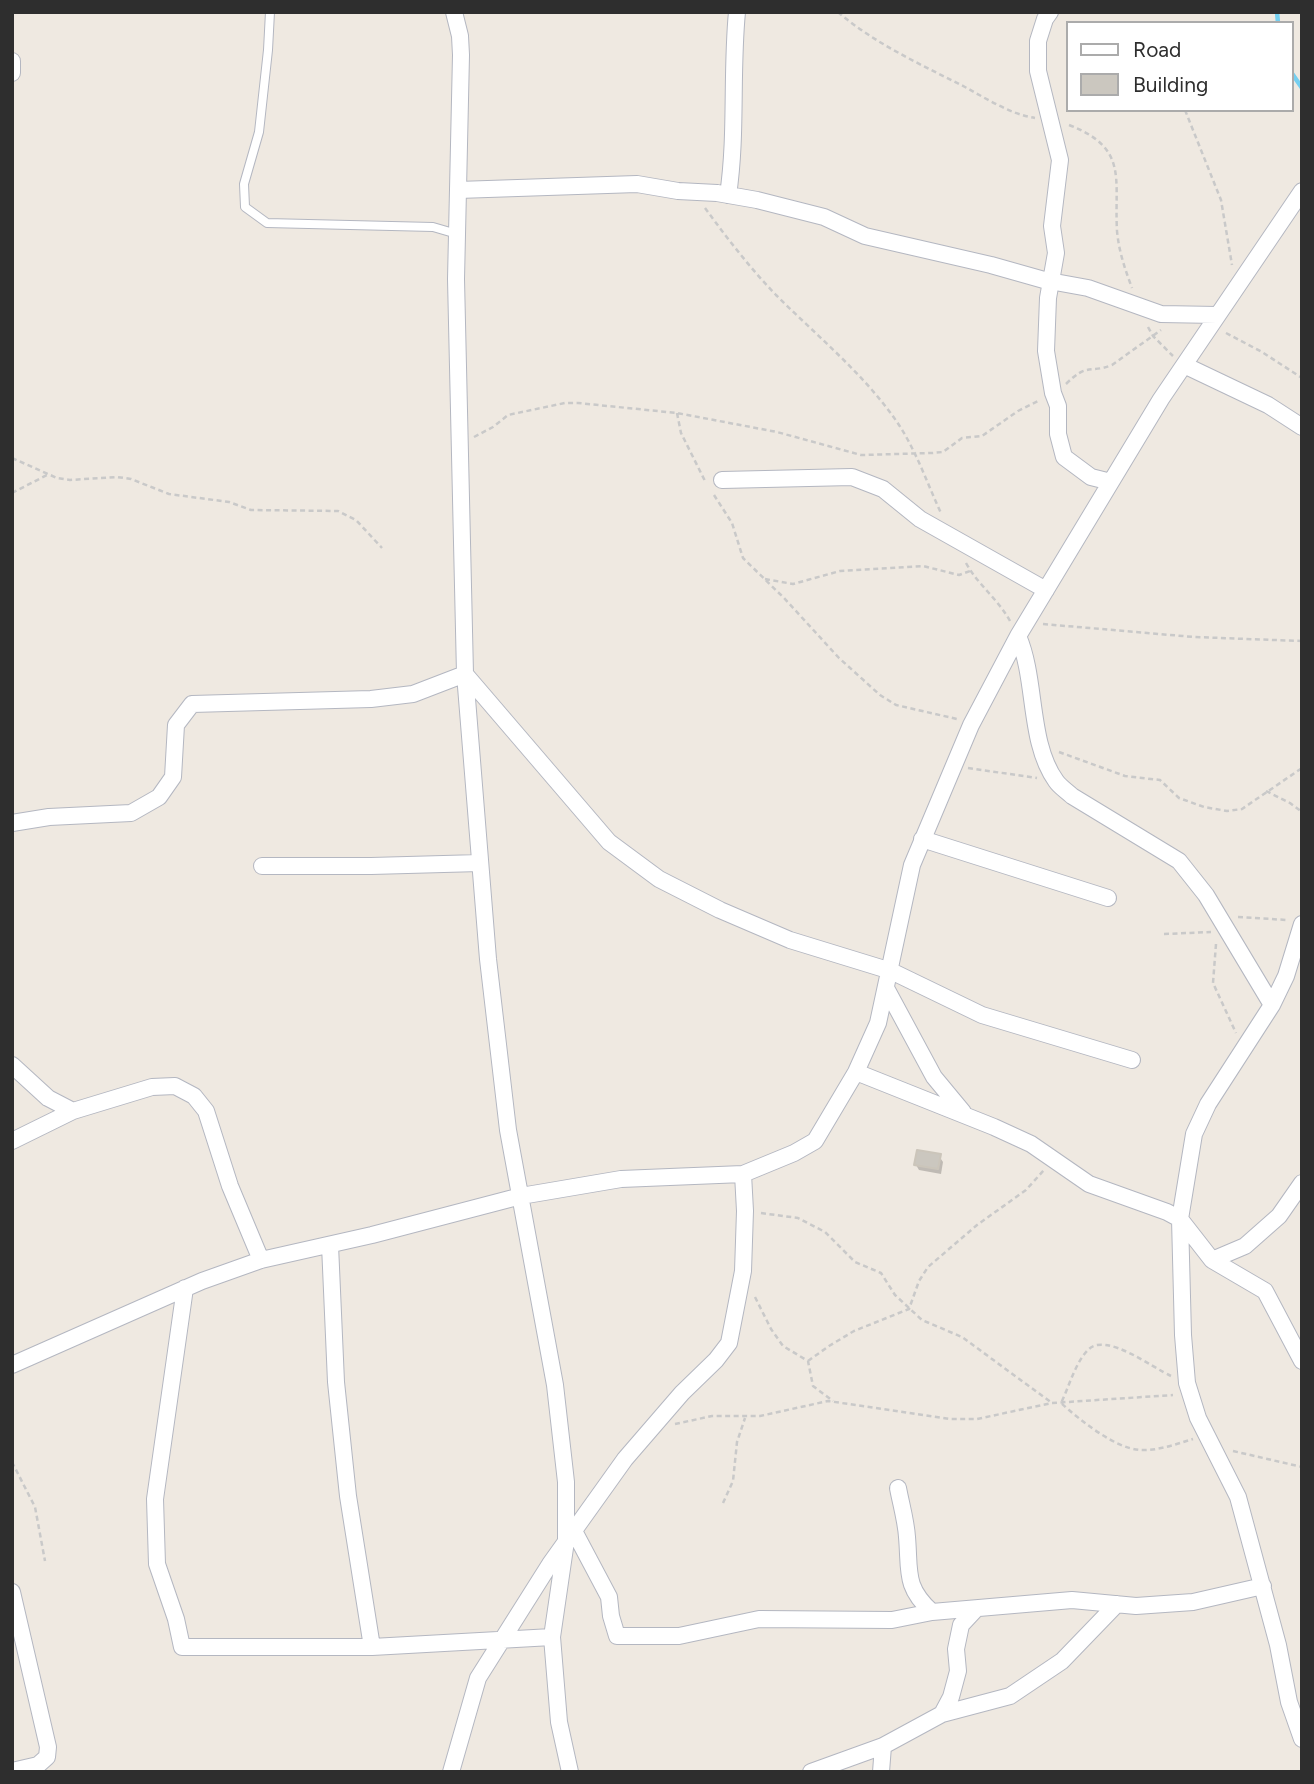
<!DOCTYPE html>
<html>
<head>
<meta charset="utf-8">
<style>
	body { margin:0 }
	#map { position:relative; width:1314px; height:1784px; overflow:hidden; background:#efe9e1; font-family:Figtree,sans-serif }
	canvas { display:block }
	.frame { position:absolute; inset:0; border:14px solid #2e2e2e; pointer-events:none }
	.legend { position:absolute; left:1066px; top:21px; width:228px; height:91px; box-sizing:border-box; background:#fff; border:2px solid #ababab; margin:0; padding:9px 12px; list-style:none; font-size:21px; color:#2e2e2e }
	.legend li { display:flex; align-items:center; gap:14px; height:35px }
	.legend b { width:35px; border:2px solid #ababab }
</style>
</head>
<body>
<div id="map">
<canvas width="1314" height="1784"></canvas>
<div class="frame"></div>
<ul class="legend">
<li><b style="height:9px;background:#fff"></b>Road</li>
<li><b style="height:19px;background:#cbc7bf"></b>Building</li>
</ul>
</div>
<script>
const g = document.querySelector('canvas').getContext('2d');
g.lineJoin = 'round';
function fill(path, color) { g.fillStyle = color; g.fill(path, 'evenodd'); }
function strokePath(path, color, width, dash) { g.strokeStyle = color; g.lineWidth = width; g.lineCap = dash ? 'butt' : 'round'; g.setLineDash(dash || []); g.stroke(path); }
fill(new Path2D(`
	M939 1156 943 1162 941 1174 919 1170 916 1165Z`), '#0003');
strokePath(new Path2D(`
	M1277 12 1278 23
	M1291 72 1302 88`), '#75cff0', 4.5);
const building = new Path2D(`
	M917 1150 941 1154 938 1169 914 1165Z`);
fill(building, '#cbc7bf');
strokePath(building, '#cbc5ba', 2);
const service = new Path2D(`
	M270 12 268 50 259 132 244 184 245 207 267 223 433 227 457 234`);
const minor = new Path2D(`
	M454 12 460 36 461 55 456 279 465 674 488 959 508 1130 555 1385 566 1482V1541L552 1637 559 1722 570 1772
	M1050 12 1045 19 1038 41V71L1060 160 1052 226 1056 253 1048 298 1046 351 1053 393 1058 406V434L1064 457 1091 477 1111 482
	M12 61V73
	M458 190 637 184 678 191 717 193 757 200 824 217 865 236 991 265 1044 280 1088 288 1161 314 1217 315
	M728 195C737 135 731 73 737 12
	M1184 365 1268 405 1302 427
	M722 480 852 477 883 489 920 519 1046 590
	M1018 636C1037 680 1028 742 1056 781 1060 787 1067 791 1072 796L1179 861 1206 895 1272 1005
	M465 674 609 842 659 879 720 910 790 940 891 971 982 1015 1132 1060
	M12 823 49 817 131 813 159 797 173 777 176 725 192 704 371 699 413 694 465 674
	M922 839 1108 898
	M262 866H371L480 863
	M1302 924 1286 976 1272 1005 1208 1104 1194 1134 1180 1219 1183 1335 1187 1383 1198 1418 1238 1497 1278 1645 1289 1702 1302 1739
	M886 988 934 1077 963 1112
	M12 1065 48 1098 73 1111 152 1087 175 1086 194 1096 206 1111 230 1186 261 1260
	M856 1072 994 1127 1031 1144 1089 1184 1167 1212 1180 1219 1212 1260 1265 1291 1302 1361
	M12 1141 73 1111
	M330 1245 336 1382 348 1496 372 1647
	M1212 1260 1245 1246 1279 1216 1302 1183
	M185 1288 155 1499 157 1564 176 1619 182 1647H372L552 1637
	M12 1365 202 1281 261 1260 372 1235 521 1196 621 1179 743 1174 794 1153 815 1141 856 1072 878 1023 912 865 971 725 1018 636 1161 399 1302 191
	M898 1488C901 1504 906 1521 907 1537 910 1571 904 1587 932 1612
	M574 1531 609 1597 611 1616 617 1636H679L759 1619 892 1620 932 1612 1072 1600 1136 1606 1193 1602 1263 1586
	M12 1592 48 1747 47 1757 38 1765 12 1771
	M942 1714 1010 1696 1062 1661 1117 1604
	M451 1772 478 1678 550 1564 625 1459 682 1393 716 1360 729 1343 743 1271 745 1211 743 1174
	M811 1772 883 1746 942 1714 951 1697 958 1671 956 1649 961 1625 975 1610
	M881 1772 883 1746`);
strokePath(service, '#b4b7c1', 10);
strokePath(minor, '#b4b7c1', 18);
strokePath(new Path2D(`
	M838 12C875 44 922 65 965 87 987 99 1010 114 1035 118
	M1185 110 1221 200 1232 265
	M1069 125C1129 148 1114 179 1117 231 1119 252 1125 269 1132 288
	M705 208C727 238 750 268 776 295 817 336 864 374 897 422 916 450 927 483 941 513
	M1148 327 1153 336 1173 356
	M1226 333 1262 352 1302 378
	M1066 384C1088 362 1089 374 1112 365L1161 330
	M677 413 681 433 706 483
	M474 437 493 427 508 415 565 403H578L677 413 777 432 861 455 932 453 943 452 962 438 982 436 1018 411 1040 400
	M12 458 57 478 70 480 117 477 131 479 169 494 229 502 251 510 338 511 356 520 382 548
	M12 493 47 475
	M714 495 732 523 743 558 784 598 839 658 880 695 896 705 957 719
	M966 563C978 585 998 599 1010 621
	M765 579 793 584 840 571 923 566 959 575 970 571
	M1043 624 1194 637 1302 641
	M1059 752 1125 776 1160 780 1179 798 1204 807 1227 811 1242 809 1302 768
	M968 768 1037 778
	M1266 791 1290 803 1302 812
	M1238 917 1287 920
	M1164 934 1211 932
	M1216 944 1213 983 1236 1033
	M761 1213 798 1218 825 1232 855 1262 881 1273 895 1295 922 1320 962 1337 1052 1403
	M755 1297 771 1329 783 1346 808 1361 813 1386 833 1401
	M808 1361 829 1346 854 1331 909 1309 919 1281 928 1267 977 1225 1026 1190 1044 1170
	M1171 1376C1153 1368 1105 1331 1088 1350 1075 1363 1069 1387 1061 1403 1080 1420 1114 1448 1140 1450 1158 1451 1176 1444 1193 1439
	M675 1424 712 1416H760L828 1401 950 1419H977L1052 1403 1173 1395
	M1233 1451 1302 1467
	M12 1462 35 1507 45 1561
	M723 1503 733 1481 737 1442 745 1418`), '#c9c9c9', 2.5, [5, 3.5]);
strokePath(service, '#fff', 8);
strokePath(minor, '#fff', 16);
</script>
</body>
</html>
